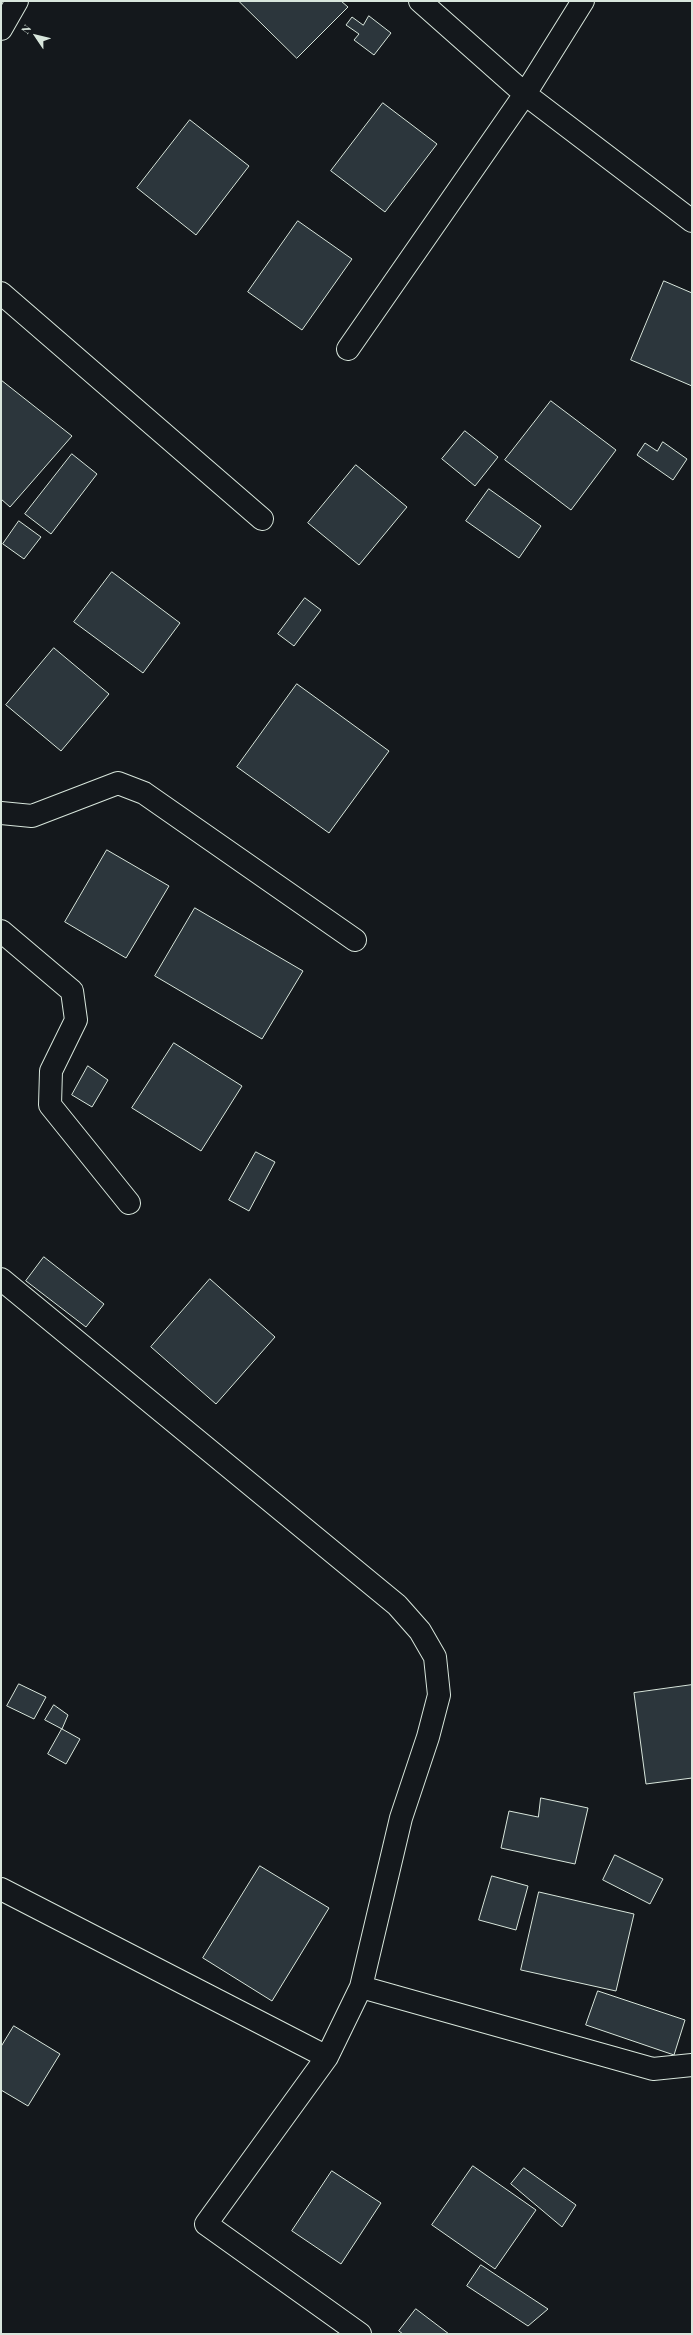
<!DOCTYPE html>
<html>
<head>
<meta charset="utf-8">
<style>
	body { margin:0 }
	#map { position:relative; width:693px; height:2335px; overflow:hidden; background:#14181c; font-family:"Playfair Display",serif }
	canvas { display:block }
	.frame { position:absolute; inset:0; border:2px solid #d8e6dc; pointer-events:none }
	.north { position:absolute; left:16px; top:16px; width:40px; height:40px; -webkit-text-stroke:3px #14181c; paint-order:stroke; rotate:305deg; font-size:11px; font-weight:700; line-height:16px; text-align:center; color:#d8e6dc }
	.north::after { content:''; display:block; margin:auto; width:14px; height:18px; background:#d8e6dc; clip-path:polygon(50% 0,100% 100%,50% 72%,0 100%) }
</style>
</head>
<body>
<div id="map">
<canvas width="693" height="2335"></canvas>
<div class="frame"></div>
<div class="north">N</div>
</div>
<script>
const g = document.querySelector('canvas').getContext('2d');
g.lineJoin = 'round';
function fill(path, color) { g.fillStyle = color; g.fill(path, 'evenodd'); }
function strokePath(path, color, width, dash) { g.strokeStyle = color; g.lineWidth = width; g.lineCap = dash ? 'butt' : 'round'; g.setLineDash(dash || []); g.stroke(path); }
const building = new Path2D(`
	M239 1H341L348 7 297 58Z
	M369 16 391 33 374 55 354 40 359 34 346 25 352 17 363 25Z
	M383 103 437 144 385 212 331 171Z
	M190 120 249 166 196 235 137 188Z
	M298 221 352 259 302 330 248 292Z
	M664 281 692 293V386L631 360Z
	M1 380 72 436 10 507 1 499Z
	M551 401 616 450 571 510 505 460Z
	M465 431 498 457 475 486 442 459Z
	M663 442 687 459 673 480 637 455 645 443 657 451Z
	M72 454 97 474 51 534 25 514Z
	M356 465 407 507 359 565 308 523Z
	M489 489 541 526 519 558 466 521Z
	M19 521 41 537 24 559 3 544Z
	M112 572 180 623 143 673 74 622Z
	M305 598 321 610 294 646 278 634Z
	M54 648 109 694 61 751 6 705Z
	M297 684 389 751 329 833 237 767Z
	M107 850 169 886 126 958 65 922Z
	M195 908 303 971 262 1039 155 976Z
	M174 1043 242 1086 201 1151 132 1108Z
	M88 1066 108 1080 92 1107 72 1095Z
	M256 1152 275 1162 249 1211 229 1200Z
	M44 1257 104 1304 86 1327 26 1281Z
	M210 1279 275 1337 216 1404 151 1347Z
	M19 1684 46 1697 34 1719 7 1706Z
	M692 1685V1778L646 1784 634 1693Z
	M54 1705 68 1715 62 1729 45 1720Z
	M62 1729 80 1739 66 1764 48 1754Z
	M541 1798 588 1808 575 1864 501 1848 509 1811 538 1817Z
	M615 1855 663 1879 650 1904 603 1880Z
	M260 1866 329 1908 272 2001 203 1958Z
	M492 1876 528 1886 516 1930 479 1920Z
	M539 1892 634 1914 616 1991 521 1970Z
	M598 1991 685 2020 674 2055 586 2025Z
	M14 2026 60 2054 28 2106 1 2090V2047Z
	M473 2166 536 2210 495 2269 432 2225Z
	M524 2168 576 2205 562 2227 511 2184Z
	M332 2171 381 2203 341 2264 292 2231Z
	M481 2265 548 2309 528 2326 467 2286Z
	M416 2309 449 2334H403L399 2331Z`);
fill(building, '#2c363c');
strokePath(building, '#d8e6dc', 1);
const street = new Path2D(`
	M420 1 525 94 692 221
	M1 29 17 1
	M1 293 262 519
	M348 349 525 94 583 1
	M1 813 32 816 118 783 144 793 355 940
	M1 931 72 991 76 1020 51 1071 50 1105 129 1203
	M1 1279 397 1605 420 1631 435 1657 439 1695 428 1737 401 1818 361 1987 327 2057 206 2224 360 2334
	M1 1889 327 2057
	M361 1987 653 2069 692 2065`);
strokePath(street, '#d8e6dc', 24);
strokePath(street, '#14181c', 22);
</script>
</body>
</html>
